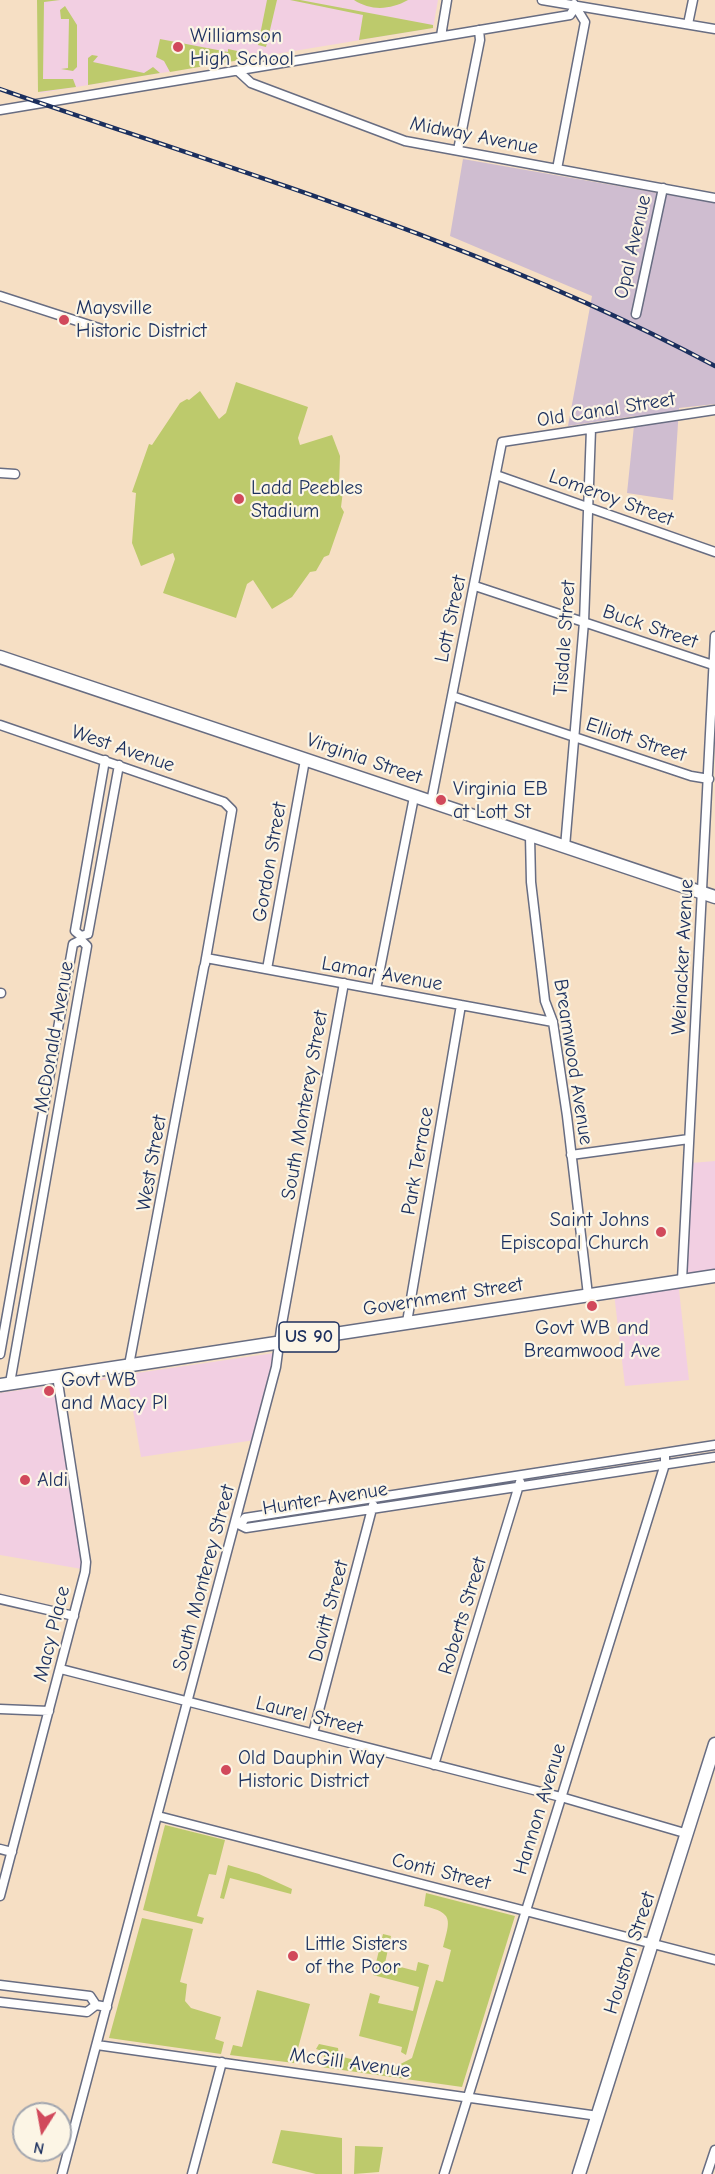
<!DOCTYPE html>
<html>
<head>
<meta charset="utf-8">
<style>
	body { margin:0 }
	#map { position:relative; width:715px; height:2174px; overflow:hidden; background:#f6dfc4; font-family:"Comic Neue",sans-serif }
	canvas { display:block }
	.north { position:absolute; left:12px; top:2102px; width:60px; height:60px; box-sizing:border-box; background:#fcf5e5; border:2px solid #a2a6af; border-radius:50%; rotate:191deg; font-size:16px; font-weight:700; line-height:24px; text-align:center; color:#1b2f5e }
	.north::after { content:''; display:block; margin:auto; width:21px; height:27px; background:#d1495b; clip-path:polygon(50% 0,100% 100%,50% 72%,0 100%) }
</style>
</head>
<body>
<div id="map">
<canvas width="715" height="2174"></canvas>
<div class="north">N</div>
</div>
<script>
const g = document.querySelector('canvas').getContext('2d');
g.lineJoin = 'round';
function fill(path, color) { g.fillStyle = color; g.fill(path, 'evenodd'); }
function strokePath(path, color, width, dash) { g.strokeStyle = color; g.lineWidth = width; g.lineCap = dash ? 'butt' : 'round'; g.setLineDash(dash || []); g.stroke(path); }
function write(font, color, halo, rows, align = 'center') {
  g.font = font + ' "Comic Neue",sans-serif'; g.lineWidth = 4.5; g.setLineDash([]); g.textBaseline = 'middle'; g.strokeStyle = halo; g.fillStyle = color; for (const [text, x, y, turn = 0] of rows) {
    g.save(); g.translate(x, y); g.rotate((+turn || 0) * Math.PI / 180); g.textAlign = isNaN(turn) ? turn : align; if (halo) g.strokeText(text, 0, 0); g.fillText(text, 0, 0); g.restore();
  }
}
fill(new Path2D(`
	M38 0H438L433 28 40 93Z
	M715 1161V1271L692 1275 679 1290 689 1380 625 1386 613 1285 686 1275 691 1163Z
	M274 1353 255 1440 141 1457 127 1376 55 1388 82 1569 0 1555V1393Z`), '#f2cfe2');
fill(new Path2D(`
	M463 159 715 203V404L679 408 673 500 627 493 635 416 568 426 592 296 450 236Z`), '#cfbdd0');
fill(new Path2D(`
	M37 0H60L44 2 43 79H73L76 87 38 92Z
	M267 0H277L266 47 258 45Z
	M290 0H300L433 25V28L359 40 363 15Z
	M354 0H408C390 10 371 11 354 0Z
	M65 6 77 25V67L73 71 61 69 68 68 69 19H61L60 10Z
	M160 39 228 52V49L242 52 240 60 170 72 164 61 156 57Z
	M92 55 98 56 93 62 144 73 153 67 160 73 88 85V58Z
	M236 382 308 407 298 438 300 445 332 435 340 456 339 487 343 491 341 507 344 512 329 555 324 557 316 571 310 572 292 597 272 609 253 580 247 584 236 618 163 593 175 559 173 553 141 566 132 543 136 493 132 492 149 444 152 445 180 403 187 399 189 400 200 391 219 419 226 413Z
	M165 1825 225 1840 216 1875 209 1874 197 1916 204 1918 202 1924 143 1910Z
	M228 1865 259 1874 292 1889 291 1894 230 1878 224 1899 220 1898Z
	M426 1893 515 1916 462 2087 321 2067 325 2052 316 2049 319 2044 338 2048 339 2056 391 2069 412 2058 436 1980 443 1982 451 1950 443 1947C450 1920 454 1913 424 1906Z
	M142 1918 193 1929 180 1982 187 1984 185 2001 191 2008 221 2017 215 2039 224 2042 221 2054 109 2038Z
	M383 1934 391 1936 385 1963 416 1971 418 1962 429 1965 406 2055 401 2052 402 2047 359 2036 370 1993 380 1996 378 2003 413 2011 419 1987 373 1975Z
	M257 1990 310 2004 294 2063 230 2055 233 2045 242 2047Z
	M281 2130 342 2138V2174H316L272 2163Z
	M355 2146 383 2147 379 2172 354 2174Z`), '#bdca6c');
const street = new Path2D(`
	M542 0 715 29
	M688 24 693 0
	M441 36 447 0
	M238 71 251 83 405 141 715 198
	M0 110 570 15 576 6
	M458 150 480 40 479 30
	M557 169 585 22 574 4
	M0 296 111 332
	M636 314 663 188
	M0 473 15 474
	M496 475 715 552
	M475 586 713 665
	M452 696 691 776 709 779
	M0 725 224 802 232 810 205 964
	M105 760 75 931 81 936 88 934 119 765
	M431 802 502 442 715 410
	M530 836 531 882 545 1001 553 1022 567 1116 588 1295
	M565 847 584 622 591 429
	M206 958 553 1022
	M267 969 305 760
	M376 989 414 797
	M0 993H1
	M571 1155 689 1139
	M682 1280 715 636
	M407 1322 461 1005
	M0 1354 73 944 81 940 87 946 10 1383
	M129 1365 204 967
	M236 1523 246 1528 715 1457
	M241 1524 245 1518 715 1445
	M0 1599 74 1616
	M61 1669 561 1797 688 1834
	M0 1709 49 1711
	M313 1733 373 1505
	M434 1765 520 1482
	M158 1816 715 1960
	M0 1849 12 1852
	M0 1896 85 1572 86 1562 57 1376
	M0 1985 90 1996 96 2005 107 2007
	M0 2002 87 2012 96 2005
	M97 2045 598 2116
	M62 2174 276 1367 281 1329 344 983
	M192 2174 222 2062
	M444 2174 665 1464V1453
	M707 2174 715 2150`);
const secondary = new Path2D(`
	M0 657 715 897
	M579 2174 715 1744`);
const primary = new Path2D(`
	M0 1385 715 1276`);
strokePath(street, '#686d82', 11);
strokePath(secondary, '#686d82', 15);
strokePath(primary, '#686d82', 15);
strokePath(street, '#fff', 8);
strokePath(secondary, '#fff', 12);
strokePath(primary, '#fff', 12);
const rail = new Path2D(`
	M0 89C241 173 489 245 715 366`);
strokePath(rail, '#1b2f5e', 4.5);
strokePath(rail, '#fcf5e5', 2, [7]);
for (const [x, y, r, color] of [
	[178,47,6,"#d1495b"],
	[64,320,6,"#d1495b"],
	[239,499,6,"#d1495b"],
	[441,800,6,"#d1495b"],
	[661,1232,6,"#d1495b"],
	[592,1306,6,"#d1495b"],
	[49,1391,6,"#d1495b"],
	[25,1480,6,"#d1495b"],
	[226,1770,6,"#d1495b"],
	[293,1956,6,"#d1495b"]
]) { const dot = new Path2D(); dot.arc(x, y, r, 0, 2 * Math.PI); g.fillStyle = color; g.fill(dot); strokePath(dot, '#fcf5e5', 2); }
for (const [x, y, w] of [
	[309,1337,60]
]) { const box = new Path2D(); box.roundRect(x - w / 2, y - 15, w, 30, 4.5); g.fillStyle = '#fcf5e5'; g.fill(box); strokePath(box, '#1b2f5e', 1.5); }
write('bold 18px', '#1b2f5e', null, [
	["US 90",309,1337]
]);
write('20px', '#1b2f5e', '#fcf5e5', [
	["Williamson",190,36],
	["High School",190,59],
	["Maysville",76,308],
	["Historic District",76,331],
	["Ladd Peebles",251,488],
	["Stadium",251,511],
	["Virginia EB",453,789],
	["at Lott St",453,812],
	["Saint Johns",649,1220,"right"],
	["Episcopal Church",649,1243,"right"],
	["Govt WB and",592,1328,"center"],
	["Breamwood Ave",592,1351,"center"],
	["Govt WB",61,1380],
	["and Macy Pl",61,1403],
	["Aldi",37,1480],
	["Old Dauphin Way",238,1758],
	["Historic District",238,1781],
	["Little Sisters",305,1944],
	["of the Poor",305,1967]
], 'left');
write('20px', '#1b2f5e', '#fcf5e5', [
	["Midway Avenue",474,136,11],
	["Opal Avenue",633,247,-77],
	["Old Canal Street",606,410,-9],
	["Lomeroy Street",611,498,20],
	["Lott Street",451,619,-78],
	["Buck Street",650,627,19],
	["Tisdale Street",565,638,-86],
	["Elliott Street",636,740,18],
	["West Avenue",123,749,19],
	["Virginia Street",364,759,19],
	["Gordon Street",270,862,-80],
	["Weinacker Avenue",683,957,-87],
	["Lamar Avenue",382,974,10],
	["McDonald Avenue",54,1037,-80],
	["Breamwood Avenue",573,1062,81],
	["South Monterey Street",305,1105,-80],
	["Park Terrace",418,1161,-80],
	["West Street",152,1163,-80],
	["Government Street",443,1297,-9],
	["Hunter Avenue",325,1499,-9],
	["South Monterey Street",204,1578,-75],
	["Davitt Street",329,1611,-75],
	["Roberts Street",463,1616,-73],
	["Macy Place",52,1634,-76],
	["Laurel Street",309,1716,14],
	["Hannon Avenue",540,1809,-73],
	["Conti Street",441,1872,14],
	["Houston Street",630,1953,-72],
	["McGill Avenue",350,2063,8]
]);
</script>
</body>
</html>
